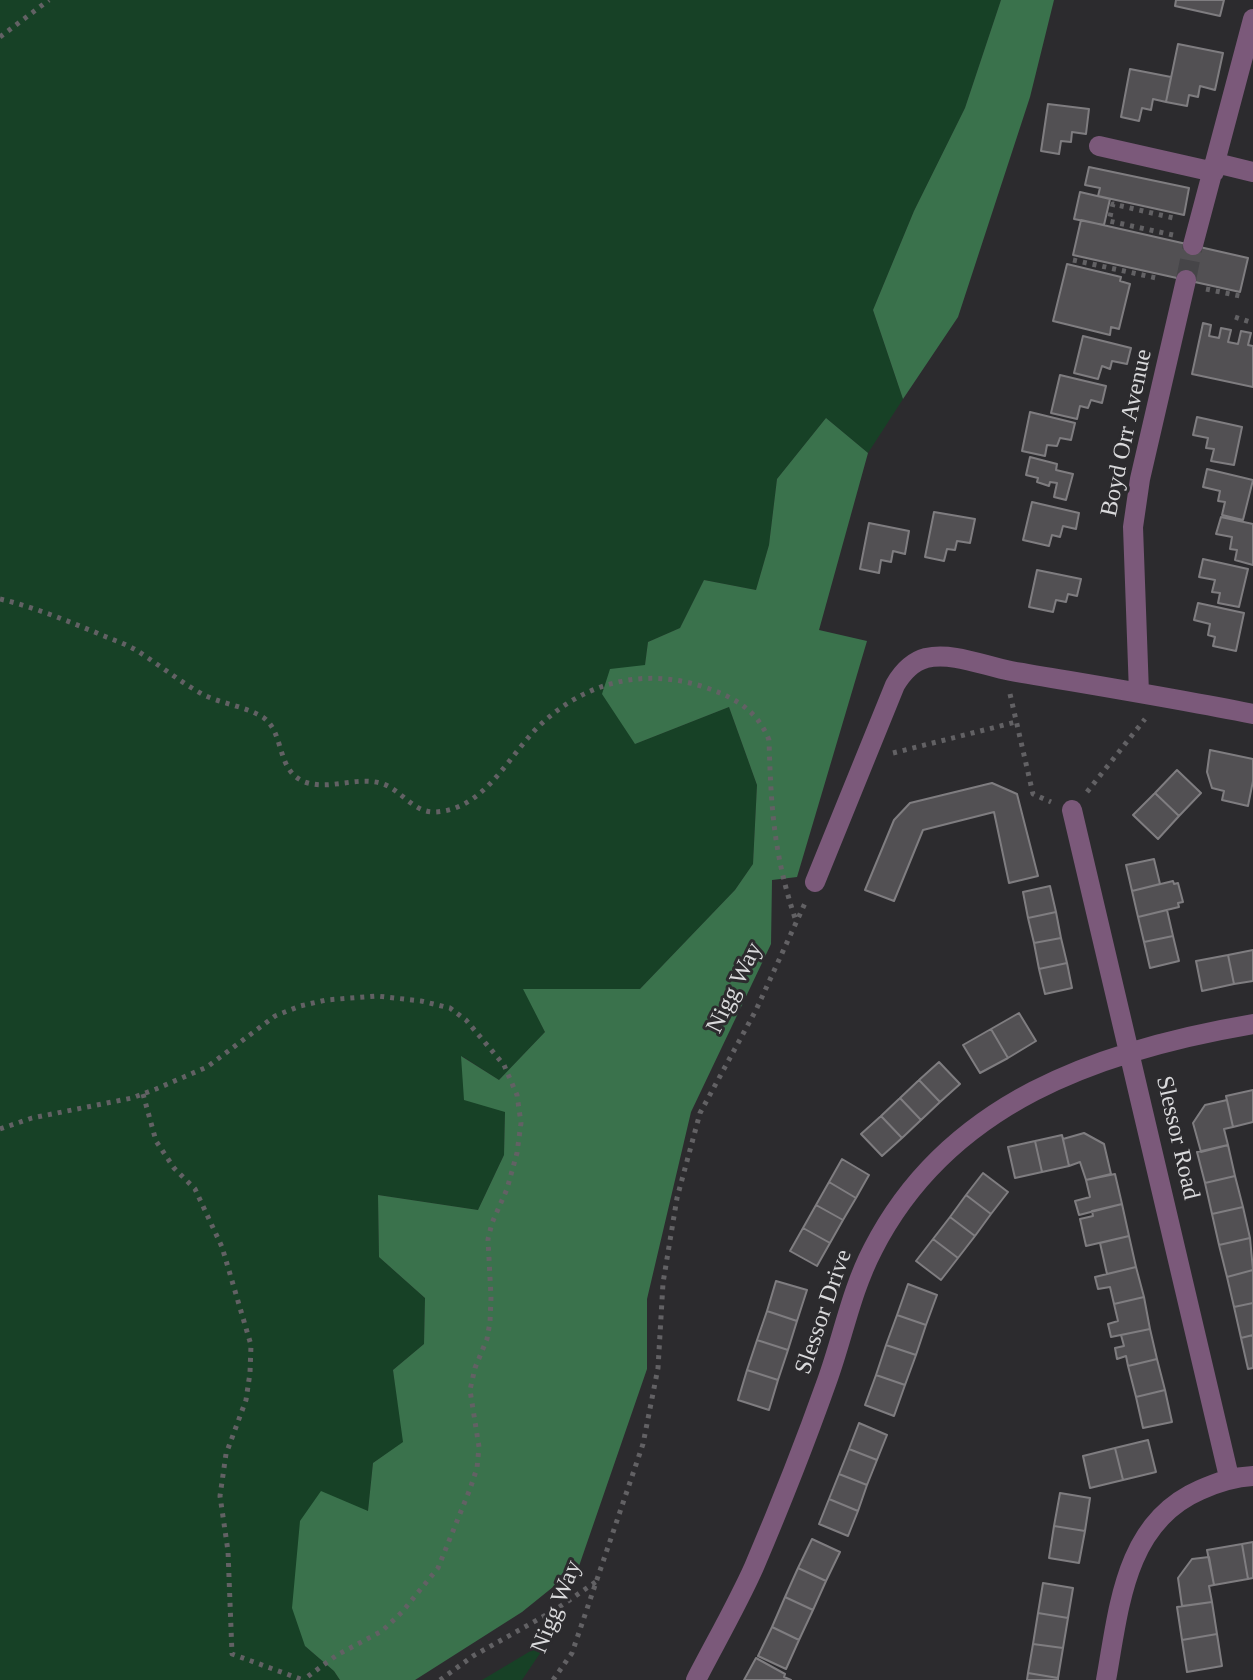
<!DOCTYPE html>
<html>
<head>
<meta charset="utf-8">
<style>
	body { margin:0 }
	canvas { display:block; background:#2c2b2e }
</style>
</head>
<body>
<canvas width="1253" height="1680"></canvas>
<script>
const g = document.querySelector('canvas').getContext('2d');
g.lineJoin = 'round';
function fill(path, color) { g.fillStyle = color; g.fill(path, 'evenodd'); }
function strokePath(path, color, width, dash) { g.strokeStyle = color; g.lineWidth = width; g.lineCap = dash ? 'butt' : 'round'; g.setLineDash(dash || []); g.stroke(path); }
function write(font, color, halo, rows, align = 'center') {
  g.font = font + ' Georgia,serif'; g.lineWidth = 6; g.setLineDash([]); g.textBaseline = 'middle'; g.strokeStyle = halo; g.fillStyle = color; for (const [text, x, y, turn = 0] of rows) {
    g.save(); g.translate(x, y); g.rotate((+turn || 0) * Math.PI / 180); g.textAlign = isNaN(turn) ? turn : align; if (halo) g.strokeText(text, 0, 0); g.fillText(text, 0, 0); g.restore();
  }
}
fill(new Path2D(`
	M0 0H1001L965 108 914 211 873 310 903 399 868 453 826 418 777 479 769 545 756 590 704 580 680 628 648 642 635 744 729 707 757 785 753 864 735 890 640 989H524L545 1032 499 1080 462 1056 505 1112 504 1155 478 1210 378 1195 379 1257 425 1298 424 1344 393 1370 404 1442 373 1463 368 1512 305 1646 334 1671 340 1680H0Z
	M549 1640 522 1680H482Z`), '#174126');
fill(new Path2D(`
	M1001 0H1054L1030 97 958 317 903 399 873 310 914 211 965 108Z
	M826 418 868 453 819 630 867 641 797 877 772 880 771 944 691 1112 647 1299V1369L579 1566 522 1612 415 1680H340L334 1671 305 1646 292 1608 300 1521 321 1491 368 1511 373 1463 403 1442 393 1370 424 1344 425 1298 379 1257 378 1195 478 1210 504 1155 505 1112 464 1100 461 1056 499 1080 545 1032 523 989H640L735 890 753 864 757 785 729 707 635 744 602 694 610 669 645 665 648 642 680 628 704 580 756 590 769 545 777 479Z`), '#3a724c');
const building = new Path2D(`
	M1176 0H1224L1220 16 1175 6Z
	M1178 44 1223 53 1215 90 1200 86 1198 97 1189 95 1187 106 1166 102Z
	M1130 69 1171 77 1166 102 1153 99 1151 110 1142 108 1139 121 1121 117Z
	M1048 104 1089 109 1086 134 1072 132 1071 142 1061 141 1059 154 1041 151Z
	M1089 167 1189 188 1184 215 1098 196 1100 188 1085 185Z
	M1080 192 1110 199 1104 225 1074 219Z
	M1081 220 1248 258 1240 292 1073 255Z
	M1067 264 1121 277 1120 281 1130 284 1119 329 1111 327 1110 335 1053 321Z
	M1203 323 1211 325 1209 336 1219 338 1221 328 1231 330 1228 342 1238 344 1241 331 1251 333 1248 345 1253 346V387L1192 374Z
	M1083 336 1131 348 1127 364 1112 361 1110 369 1102 366 1098 379 1074 373Z
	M1060 375 1106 386 1102 403 1091 400 1088 408 1080 406 1077 419 1051 413Z
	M1030 412 1075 423 1071 440 1060 438 1057 446 1047 445 1045 456 1022 451Z
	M1197 417 1242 427 1234 465 1211 461 1214 449 1206 448 1208 438 1193 435Z
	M1030 457 1057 464 1056 470 1073 474 1066 500 1054 497 1057 483 1050 482 1049 486 1037 482 1038 478 1026 475Z
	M1207 469 1253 480 1243 520 1222 515 1225 502 1218 501 1220 491 1203 487Z
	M1032 502 1079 513 1076 529 1063 526 1060 537 1052 535 1049 546 1023 540Z
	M934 512 975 519 970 543 957 541 955 550 947 549 944 561 925 557Z
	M1221 517 1253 524V565L1235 560 1237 550 1230 549 1232 537 1216 534Z
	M869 523 909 531 905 554 893 551 891 562 881 560 879 573 860 569Z
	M1203 559 1248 569 1239 607 1218 603 1220 593 1212 592 1215 580 1199 577Z
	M1037 570 1081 579 1077 596 1068 594 1066 602 1056 600 1053 612 1029 607Z
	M1198 603 1244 613 1236 651 1213 646 1215 637 1208 635 1210 624 1194 620Z
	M1210 750 1253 759V781L1248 806 1222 800 1224 791 1212 788 1207 772Z
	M1177 770 1201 793 1179 816 1155 793Z
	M992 783 1017 794 1038 876 1009 883 994 812 923 830 894 901 865 890 894 820 910 803Z
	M1155 793 1179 816 1158 839 1133 815Z
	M1154 859 1160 884 1132 891 1126 865Z
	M1173 881 1174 884 1178 883 1183 902 1178 903 1179 907 1138 917 1132 891Z
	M1050 886 1056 912 1028 918 1023 892Z
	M1167 910 1173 936 1144 942 1138 917Z
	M1056 912 1061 938 1034 943 1028 918Z
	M1173 936 1179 961 1150 968 1144 942Z
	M1061 938 1067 963 1039 969 1034 943Z
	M1253 950V981L1234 984 1228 955Z
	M1228 955 1234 984 1202 991 1196 961Z
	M1067 963 1072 988 1045 994 1039 969Z
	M1019 1013 1036 1041 1008 1058 991 1029Z
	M991 1029 1008 1058 980 1073 963 1045Z
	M939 1062 960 1084 940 1102 919 1080Z
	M919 1080 940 1102 921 1120 900 1098Z
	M1253 1090V1122L1233 1127 1226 1096Z
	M900 1098 921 1120 902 1138 881 1116Z
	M1227 1100 1233 1127 1224 1129 1228 1145 1201 1152 1193 1123 1205 1105Z
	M881 1116 902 1138 882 1156 861 1134Z
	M1084 1133 1104 1144 1111 1174 1086 1180 1080 1162 1069 1166 1063 1139Z
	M1062 1135 1069 1166 1042 1172 1035 1141Z
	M1035 1141 1042 1172 1015 1178 1008 1147Z
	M1228 1145 1235 1176 1205 1183 1197 1152Z
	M842 1159 869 1175 856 1198 829 1182Z
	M983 1173 1008 1192 991 1214 966 1195Z
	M1115 1174 1122 1204 1079 1215 1075 1201 1090 1197 1086 1180Z
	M1235 1176 1243 1207 1212 1214 1205 1183Z
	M829 1182 856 1198 843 1220 816 1205Z
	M966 1195 991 1214 975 1236 950 1217Z
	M1122 1204 1129 1236 1086 1246 1080 1219 1093 1216 1092 1211Z
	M816 1205 843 1220 830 1243 803 1228Z
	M1243 1207 1250 1238 1219 1245 1212 1214Z
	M950 1217 975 1236 958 1258 933 1239Z
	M803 1228 830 1243 817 1266 790 1251Z
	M1129 1236 1136 1267 1107 1274 1100 1243Z
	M1250 1238 1253 1270 1227 1277 1219 1245Z
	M933 1239 958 1258 941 1280 916 1261Z
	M1136 1267 1144 1297 1114 1304 1110 1287 1098 1289 1095 1277Z
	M1253 1270V1303L1234 1307 1227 1277Z
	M776 1281 807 1290 797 1321 767 1311Z
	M908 1284 937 1295 926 1325 897 1315Z
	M1144 1297 1150 1329 1111 1337 1108 1324 1118 1321 1114 1304Z
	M1253 1303V1335L1241 1338 1234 1307Z
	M767 1311 797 1321 788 1350 757 1340Z
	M897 1315 926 1325 916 1355 886 1345Z
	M1150 1329 1157 1359 1128 1366 1126 1356 1117 1359 1115 1348 1124 1346 1121 1335Z
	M1253 1335V1368L1248 1369 1241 1338Z
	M757 1340 788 1350 778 1380 747 1370Z
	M886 1345 916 1355 905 1385 876 1375Z
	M1157 1359 1165 1390 1136 1397 1128 1366Z
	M747 1370 778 1380 769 1410 738 1400Z
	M876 1375 905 1385 894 1416 865 1405Z
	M1165 1390 1172 1422 1143 1428 1136 1397Z
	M859 1423 887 1435 877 1460 849 1449Z
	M1148 1440 1156 1472 1123 1480 1115 1448Z
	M1115 1448 1123 1480 1090 1488 1083 1456Z
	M849 1449 877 1460 867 1485 839 1474Z
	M839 1474 867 1485 858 1511 829 1499Z
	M1060 1493 1090 1498 1085 1531 1054 1526Z
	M829 1499 858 1511 848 1536 819 1524Z
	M1054 1526 1085 1531 1079 1563 1049 1558Z
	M812 1539 840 1552 826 1581 798 1568Z
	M1253 1542V1578L1248 1579 1242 1544Z
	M1242 1544 1248 1579 1214 1585 1207 1550Z
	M1209 1557 1214 1585 1209 1586 1212 1602 1182 1606 1178 1578 1192 1559Z
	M798 1568 826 1581 813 1610 785 1597Z
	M1043 1583 1073 1588 1068 1618 1038 1613Z
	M785 1597 813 1610 799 1640 772 1627Z
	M1212 1602 1217 1634 1182 1640 1177 1607Z
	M1038 1613 1068 1618 1063 1648 1033 1644Z
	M772 1627 799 1640 786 1669 758 1656Z
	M1217 1634 1222 1666 1187 1672 1182 1640Z
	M1033 1644 1063 1648 1058 1678 1028 1673Z
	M756 1658 785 1674 784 1677 791 1680H744Z
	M1028 1673 1058 1678V1680H1027Z`);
fill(building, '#525053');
strokePath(building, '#7f7d80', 2);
strokePath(new Path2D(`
	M1186 280 1193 245`), '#464548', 20, [20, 10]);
strokePath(new Path2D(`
	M0 37 49 0
	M1173 235 1109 221 1113 204 1178 219
	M1073 260 1161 279
	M1206 289 1240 296
	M1235 317 1253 323
	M0 599C34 607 65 620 97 633 110 639 124 643 136 650 158 664 179 681 202 694 221 704 246 706 264 718 285 734 276 771 305 782 330 791 358 775 383 784 401 790 414 813 435 812 482 810 506 761 535 730 580 684 639 667 701 686 732 696 757 709 769 740 771 809 774 856 796 921
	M1010 694 1033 794 1051 802
	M893 753 1016 722
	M1087 792 1145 719
	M143 1094 156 1141 174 1168 195 1189 222 1247 251 1345 250 1373 246 1400 226 1454 220 1496 228 1551 232 1654 303 1680
	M0 1129 32 1118 132 1098 156 1089 207 1067 275 1016 300 1006 326 1000 377 996 421 1001 450 1008 466 1020 504 1065 517 1095 521 1123 517 1153 507 1189 492 1223 488 1239 491 1297 490 1322 487 1339 475 1368 470 1390 479 1447 477 1468 470 1489 438 1568 402 1612 382 1631 337 1655 303 1680
	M440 1680 473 1656 555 1610 597 1581
	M553 1680 572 1653 643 1444 658 1368 663 1283 677 1198 700 1113 756 1010 806 901`), '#626164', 5, [4, 6]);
strokePath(new Path2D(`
	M1099 146 1214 172
	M1216 163 1253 172
	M1193 245 1253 19
	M1139 693 1133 527 1140 479 1186 280
	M1072 810 1229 1477
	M815 882 895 685C902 673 911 662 926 658 953 652 984 666 1011 671 1092 685 1173 698 1253 714
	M696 1680C715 1643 737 1605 754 1567 780 1506 805 1443 827 1381 843 1337 851 1291 873 1249 948 1102 1100 1050 1253 1024
	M1106 1680C1119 1609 1124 1523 1200 1490 1218 1482 1233 1477 1253 1476`), '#7b597a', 20);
write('24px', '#d9d9db', '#2c2b2e', [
	["Boyd Orr Avenue",1127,433,-78],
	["Nigg Way",735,988,-64],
	["Slessor Road",1177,1138,77],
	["Slessor Drive",824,1312,-71],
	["Nigg Way",557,1607,-68]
]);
</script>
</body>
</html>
